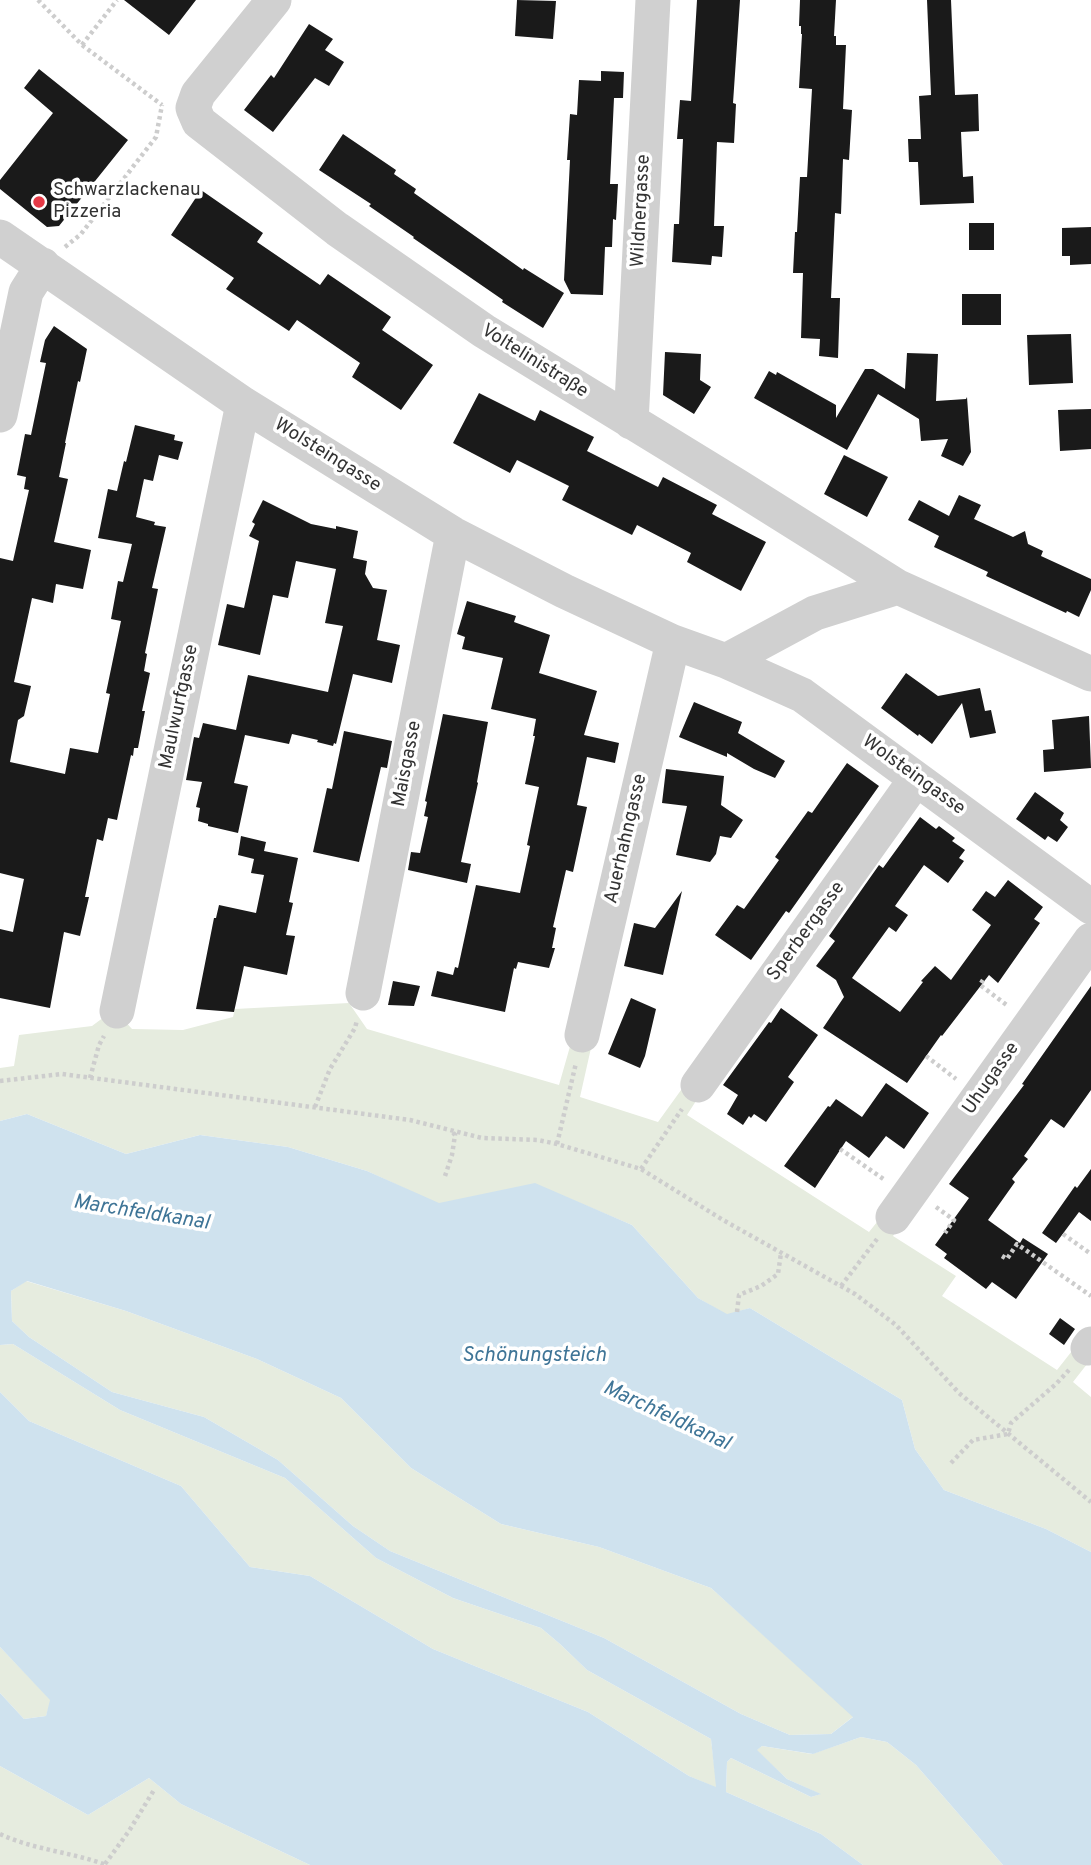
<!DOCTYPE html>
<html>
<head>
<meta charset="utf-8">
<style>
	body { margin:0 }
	canvas { display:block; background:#fff }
</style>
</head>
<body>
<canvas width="1091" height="1865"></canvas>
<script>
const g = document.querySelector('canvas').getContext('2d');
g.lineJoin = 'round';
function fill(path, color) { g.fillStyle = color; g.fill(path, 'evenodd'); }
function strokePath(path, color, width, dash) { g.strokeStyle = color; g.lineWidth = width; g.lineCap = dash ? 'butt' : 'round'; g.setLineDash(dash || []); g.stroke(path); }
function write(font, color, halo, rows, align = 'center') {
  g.font = font + ' Overpass,sans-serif'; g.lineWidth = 7; g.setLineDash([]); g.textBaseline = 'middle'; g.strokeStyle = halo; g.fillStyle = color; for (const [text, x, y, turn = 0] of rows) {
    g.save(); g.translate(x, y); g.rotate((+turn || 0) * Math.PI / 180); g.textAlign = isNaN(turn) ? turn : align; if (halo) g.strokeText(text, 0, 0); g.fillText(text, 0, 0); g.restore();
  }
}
fill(new Path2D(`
	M349 1003 367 1029 559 1085 571 1043 591 1048 580 1097 658 1122 689 1079 703 1090 687 1115 869 1232 890 1206 905 1217 893 1236 956 1276 942 1296 1057 1370 1079 1342 1091 1359 1073 1382 1091 1397V1552L1046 1529 944 1490 915 1449 902 1400 750 1308 727 1315 698 1298 632 1225 535 1184 439 1204 367 1171 288 1147 200 1135 126 1154 27 1114 0 1121V1068L14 1066 19 1035 92 1026 104 1017 123 1019 132 1029 183 1030 233 1017 235 1009Z
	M26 1281 126 1311 257 1359 341 1398 411 1468 501 1524 599 1547 711 1588 854 1716 831 1734 790 1735 741 1714 604 1638 390 1551 353 1526 278 1460 204 1417 112 1392 29 1337 12 1321 11 1291Z
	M13 1344 120 1410 285 1478 376 1558 453 1598 541 1628 560 1644 587 1670 711 1739 717 1788 689 1776 588 1712 433 1649 310 1576 250 1567 181 1486 29 1421 0 1392V1345Z
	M0 1647 51 1700 46 1716 24 1719 0 1693Z
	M861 1737 887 1742 916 1765 1003 1865H863L821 1834 726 1792 727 1762 731 1758 811 1797 820 1794 787 1779 756 1750 762 1746 812 1754Z
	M0 1766 88 1815 149 1778 181 1804 310 1865H0Z`), '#e6ecdf');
fill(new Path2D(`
	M27 1114 126 1154 200 1135 288 1147 367 1171 439 1203 535 1183 632 1225 698 1298 727 1314 750 1308 902 1400 915 1449 944 1490 1046 1529 1091 1552V1865H1003L916 1765 887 1742 861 1737 813 1754 762 1746 757 1750 787 1779 821 1794 811 1797 731 1758 727 1762 726 1792 821 1834 863 1865H310L181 1804 149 1778 88 1815 0 1766V1693L24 1719 46 1716 50 1700 0 1647V1392L29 1421 181 1486 250 1567 310 1576 433 1649 588 1712 689 1776 716 1787 711 1739 587 1670 560 1644 541 1628 453 1598 376 1558 285 1478 120 1410 13 1344 0 1345V1121ZM27 1281 126 1311 257 1359 341 1398 411 1468 501 1524 599 1547 711 1588 853 1717 831 1734 790 1735 741 1714 604 1638 390 1551 353 1526 278 1460 204 1417 112 1392 29 1337 12 1321 11 1291Z`), '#cfe2ee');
fill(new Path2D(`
	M124 0H196L169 35Z
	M517 0 556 1 553 39 515 36Z
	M697 0H740L733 103 736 104 734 143 717 142 714 226H724L722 257 712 256 711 265 672 262 674 224H679L683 139H677L680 100 691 101Z
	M800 0H836L834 36H836V45H846L843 109 852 110 849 160 843 159 841 214 835 213 831 298H840L838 358 819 356 820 339 801 338 803 273H793L795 232H797L800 177H807L812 89 799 88 802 34H801V26H799Z
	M927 0H951L955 95 978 94 979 131 961 132 963 177 973 176 974 203 920 205 918 162H909L908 139H921L919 96 931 95Z
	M309 24 333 39 325 50 344 62 329 86 315 78 273 132 244 110 271 75 274 78Z
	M39 69 128 140 59 226 47 227 0 189V180L53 113 24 88Z
	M601 71 624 72 623 98H614L610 184H618L616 220 613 219 612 247H605L603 295 571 294 564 280 570 160H567L570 114 577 115 579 80 601 81Z
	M343 134 396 170 394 174 416 189 414 193 523 270 524 268 564 293 543 328 502 302 503 300 413 238 414 237 369 206 371 204 319 170Z
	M201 190 263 233 257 242 320 285 328 274 391 317 382 330 433 365 401 410 352 377 360 363 297 320 289 331 226 289 234 278 171 235Z
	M969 223H994V250H969Z
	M1091 227V264L1070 265V256H1062V228Z
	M962 294H1001V325H962Z
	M54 326 87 349 80 382 78 381 65 443H66L59 477 68 479 54 542 91 550 83 589 56 584 53 603 32 598 14 682 31 686 24 716 18 720 10 762 65 774 70 748 98 753 110 694 106 693 121 621 111 619 118 581 123 582 132 544 98 538 108 489 117 491 124 461 126 462 135 425 175 435 174 440 183 442 178 460 159 455 153 481 144 479 136 517 155 522 154 525 166 527 152 588 158 589 145 653 147 654 144 671 150 673 142 711H145L138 748H134L133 756 131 755 117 820 108 818 103 841 97 839 85 897H89L80 936 64 932 50 1008 0 998V929L13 932 24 879 0 873V558L13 561 29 490 24 489 26 477 17 475 25 434 31 435 46 363 40 362 45 340Z
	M1071 334 1073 383 1029 385 1027 335Z
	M665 352 701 354 700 380 711 387 694 414 663 395Z
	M907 353 938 354 936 401 966 399 967 397 971 452 963 466 941 456 948 439 921 441 919 419 878 394 847 450 754 398 769 371 776 375 777 372 836 405V418L865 369H873L905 389Z
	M479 393 535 421 540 410 594 437 587 451 658 487 663 477 717 505 712 514 766 542 741 591 687 562 691 553 637 525 632 535 562 500 569 486 517 460 510 473 453 443Z
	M1091 409V449L1060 451 1058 410Z
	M844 455 888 477 867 517 824 494Z
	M959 495 981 505 974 519 1013 537 1025 531 1028 544 1043 551 1041 556 1091 579V590L1079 617 1067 611 1066 613 986 576 988 572 934 547 939 536 908 520 919 500 949 516Z
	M263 500 311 524 336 529V526L358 531 353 558 367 561 365 574 373 588 387 590 377 640 400 645 392 683 353 674 336 744 334 743 333 746 317 742 318 740 292 734 289 744 245 735 234 783 248 786 238 833 208 826V824L198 821 200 808 196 807 202 782 186 780 194 737 199 738 203 723 236 730 248 675 328 692 343 626 325 623 336 569 296 561 288 598 273 595 260 655 218 645 227 604 244 608 259 541 249 536 255 524 252 522Z
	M467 601 516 616 514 622 550 635 539 673 597 691 584 735 619 743 615 763 587 757 577 805 587 807 573 872 566 870 553 927 556 928 552 948H555L549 968 518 962 516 969 514 968 505 1012 431 996 437 971 453 975 455 967 458 968 476 885 520 893 530 846 527 845 539 787 525 784 535 736H533L536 719 491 709 503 658 462 649 465 637 457 634Z
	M906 673 938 696 980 688 985 711 991 710 996 733 970 738 962 703 932 744 919 734 918 736 881 708Z
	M694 702 742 722 738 733 785 761 775 778 754 769 727 753V757L679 737Z
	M443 714 488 722 477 782 478 783 461 862 471 864 467 883 408 870 411 852 420 853 428 817 424 816 427 802 425 801Z
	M1089 716 1091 768 1044 772 1043 750 1054 749 1052 720Z
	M344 731 392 741 387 768 381 767 359 862 313 852 327 788 332 789Z
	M847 763 879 786 789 913 786 911 751 960 715 935 737 905 744 909 779 860 775 857 808 811 812 813Z
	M666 769 724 776 721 805 743 820 731 838 720 836 716 854 710 862 676 855 687 806 662 803Z
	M1035 792 1064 813 1060 820 1068 827 1057 842 1048 836 1045 840 1016 819Z
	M920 817 936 829 939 826 955 838 952 841 965 850 959 858 964 861 948 883 924 865 895 906 908 915 896 932 889 927 852 978 900 1012 923 982 921 981 935 966 951 980 991 925 972 910 986 891 995 897 1008 880 1043 907 1034 919 1040 923 998 983 989 975 942 1036 941 1035 907 1083 823 1028 844 997 836 980 816 966 835 941 829 936 879 865 883 868Z
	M241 836 266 842 264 851 298 858 289 902 293 903 286 935 295 936 287 975 244 966 234 1012 196 1009 214 918H216L219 905 256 913 264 875 251 873 254 859 238 855Z
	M682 891 663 975 624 966 634 923 655 928Z
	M393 981 420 986 414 1006 388 1005Z
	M1091 986V1090L1064 1128 1051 1119 1024 1156 1028 1159 1012 1179 1015 1182 988 1220 1020 1243 1023 1238 1048 1254 1016 1299 992 1282 986 1289 944 1258 947 1254 935 1245 969 1198 949 1184 1024 1085 1022 1084Z
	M631 998 656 1009 645 1056 640 1068 608 1054Z
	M781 1008 818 1035 788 1077 794 1082 766 1122 754 1114 751 1118 749 1116 743 1125 727 1114 738 1095 723 1085 769 1022 771 1023Z
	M886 1083 929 1113 904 1149 886 1136 869 1158 846 1141 815 1188 784 1166 828 1106 830 1107 836 1099 862 1117Z
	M1091 1169V1221L1079 1212 1056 1243 1042 1233 1075 1186 1077 1188Z
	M1060 1318 1075 1329 1064 1345 1049 1334Z`), '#1a1a1a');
strokePath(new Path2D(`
	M38 0 82 45 162 105
	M82 45 117 0
	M65 247 81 234 156 137 162 105
	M983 980 980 985 1008 1006
	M926 1056 956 1079
	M90 1078 99 1045 104 1036
	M0 1081 62 1074 410 1120 482 1138 538 1140 557 1144 641 1169 723 1220 855 1294 896 1325 959 1393 1091 1502
	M315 1107 330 1069 355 1028 357 1020
	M557 1144 576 1063
	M840 1149 885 1180
	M641 1169 682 1109
	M445 1176 452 1155 455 1135 451 1130
	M936 1207 954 1220 945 1233
	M1063 1234 1091 1254
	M1002 1256 1007 1259 1017 1244 1091 1296
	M841 1286 877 1239
	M737 1312 739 1295 761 1286 778 1274 781 1253
	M951 1463 973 1440 1008 1434 1011 1423 1056 1384 1069 1370
	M0 1834C34 1850 72 1852 106 1865
	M105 1864 129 1831 154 1790`), '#cdcdcd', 4.5, [3.5, 3.5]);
strokePath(new Path2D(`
	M274 0 198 94 193 108 199 122 337 229 484 331 737 486 898 587 1091 674
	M0 237 243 404 453 534 564 591 673 642 726 661 802 695 1091 907
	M0 415 26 292 43 265
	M631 422 653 0
	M726 661 815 613 898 587
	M363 993 453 534
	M117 1011 243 404
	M582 1035 673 642
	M698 1085 916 779
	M893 1217 1091 940
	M1088 1348 1091 1344`), '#d0d0d0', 35);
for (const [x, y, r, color] of [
	[39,202,7,"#e63946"]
]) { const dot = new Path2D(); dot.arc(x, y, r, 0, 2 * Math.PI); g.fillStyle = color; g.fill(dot); strokePath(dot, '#fff', 2.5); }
write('19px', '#333', '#fff', [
	["Schwarzlackenau",53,191],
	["Pizzeria",53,213]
], 'left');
write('19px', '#333', '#fff', [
	["Wildnergasse",642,211,-87],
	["Voltelinistraße",534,362,32],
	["Wolsteingasse",327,456,32],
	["Maulwurfgasse",180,707,-78],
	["Maisgasse",408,764,-79],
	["Wolsteingasse",913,776,36],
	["Auerhahngasse",627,839,-77],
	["Sperbergasse",807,932,-54],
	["Uhugasse",992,1079,-55]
]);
write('italic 21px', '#3f7597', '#fff', [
	["Marchfeldkanal",141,1214,9],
	["Schönungsteich",534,1357],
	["Marchfeldkanal",666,1417,25]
]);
</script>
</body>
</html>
